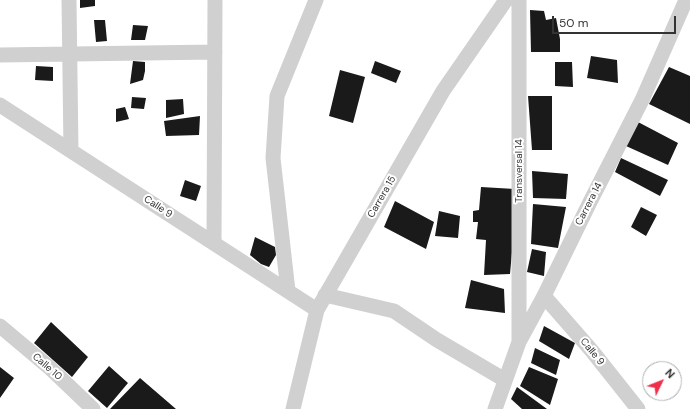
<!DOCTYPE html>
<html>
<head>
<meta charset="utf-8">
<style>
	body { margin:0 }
	#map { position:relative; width:690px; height:409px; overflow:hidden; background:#fff; font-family:"DM Sans",sans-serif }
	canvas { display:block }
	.north { position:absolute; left:642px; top:361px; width:40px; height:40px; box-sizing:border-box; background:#fff; border:1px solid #adadad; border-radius:50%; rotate:47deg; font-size:11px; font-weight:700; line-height:16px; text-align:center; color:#333 }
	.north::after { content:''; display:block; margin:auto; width:14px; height:18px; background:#f02e49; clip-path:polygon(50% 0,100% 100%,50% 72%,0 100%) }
	.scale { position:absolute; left:552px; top:16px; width:124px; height:18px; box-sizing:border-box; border:2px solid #333; border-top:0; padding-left:5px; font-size:12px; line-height:14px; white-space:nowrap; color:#333; -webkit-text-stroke:3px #fff; paint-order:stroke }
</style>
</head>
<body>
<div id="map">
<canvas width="690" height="409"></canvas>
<div class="north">N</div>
<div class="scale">50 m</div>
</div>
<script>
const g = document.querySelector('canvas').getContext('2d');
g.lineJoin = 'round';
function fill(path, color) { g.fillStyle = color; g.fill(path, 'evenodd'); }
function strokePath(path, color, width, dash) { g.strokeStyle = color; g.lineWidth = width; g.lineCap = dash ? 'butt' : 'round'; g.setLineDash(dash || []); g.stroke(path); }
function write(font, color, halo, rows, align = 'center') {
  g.font = font + ' "DM Sans",sans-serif'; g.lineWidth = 4; g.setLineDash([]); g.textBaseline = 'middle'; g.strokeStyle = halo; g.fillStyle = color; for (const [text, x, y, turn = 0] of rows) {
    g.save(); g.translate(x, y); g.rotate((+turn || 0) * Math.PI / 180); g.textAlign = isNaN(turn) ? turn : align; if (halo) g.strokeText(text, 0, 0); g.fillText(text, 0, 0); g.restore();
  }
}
fill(new Path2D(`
	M80 0H95V6L80 8Z
	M530 10 544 11 546 20 556 18 560 39V52H531Z
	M94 20H105L107 41 96 42Z
	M133 25 148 26 145 40H131Z
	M591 56 617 60 618 83 587 78Z
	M133 61 145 62V71L143 80 130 84Z
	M375 61 401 71 396 83 371 73Z
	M555 62H572L573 87 555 86Z
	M36 66 53 67V81L35 80Z
	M669 67 690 76V124L649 104Z
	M340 70 365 77 353 123 329 116Z
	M528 96H552V150H532Z
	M132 97 146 98 144 109 131 108Z
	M183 99 184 114 166 118V100Z
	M125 107 129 119 116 122V109Z
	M200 116 199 135 166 136 164 121Z
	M638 122 678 143 668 165 626 146Z
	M621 158 668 180 660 196 615 172Z
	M532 171 568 174 566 199 533 198Z
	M185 180 201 186 196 201 180 196Z
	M481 187 515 189 513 241 510 274 484 275 486 240 476 239 478 222H473V211L479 210Z
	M395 201 434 222 426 249 384 227Z
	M533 204 566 207 558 248 531 244Z
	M641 207 657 215 646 236 631 227Z
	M439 211 460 216 458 238 435 236Z
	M255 237 275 247 276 255 269 267 261 264 250 255Z
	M532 249 546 252 544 276 527 272Z
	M471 280 504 289 505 313 465 308Z
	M51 322 88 357 72 377 34 343Z
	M544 326 575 343 569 359 539 341Z
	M535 348 560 360 556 375 531 363Z
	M109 366 128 383 107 408 88 391Z
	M0 367 14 378 0 398Z
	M529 367 558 379 550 405 520 386Z
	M140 378 176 409H110Z
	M517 387 547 409H522L511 399Z`), '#1a1a1a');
strokePath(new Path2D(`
	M69 0 71 151
	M0 55 215 52
	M0 105 317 310
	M214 243 215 0
	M288 291 273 158 277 96 316 0
	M325 295 394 311 437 340 505 380
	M544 296 592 351 638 409
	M0 326 50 368 93 409
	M519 341V0
	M293 409 317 310 443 91 506 0
	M495 409 519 342 544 296 590 202 642 100 686 0`), '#d0d0d0', 15);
write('10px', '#333', '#fff', [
	["Transversal 14",519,171,-90],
	["Carrera 15",382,197,-60],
	["Carrera 14",589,204,-63],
	["Calle 9",158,207,33],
	["Calle 9",592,352,51],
	["Calle 10",47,367,41]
]);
</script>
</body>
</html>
